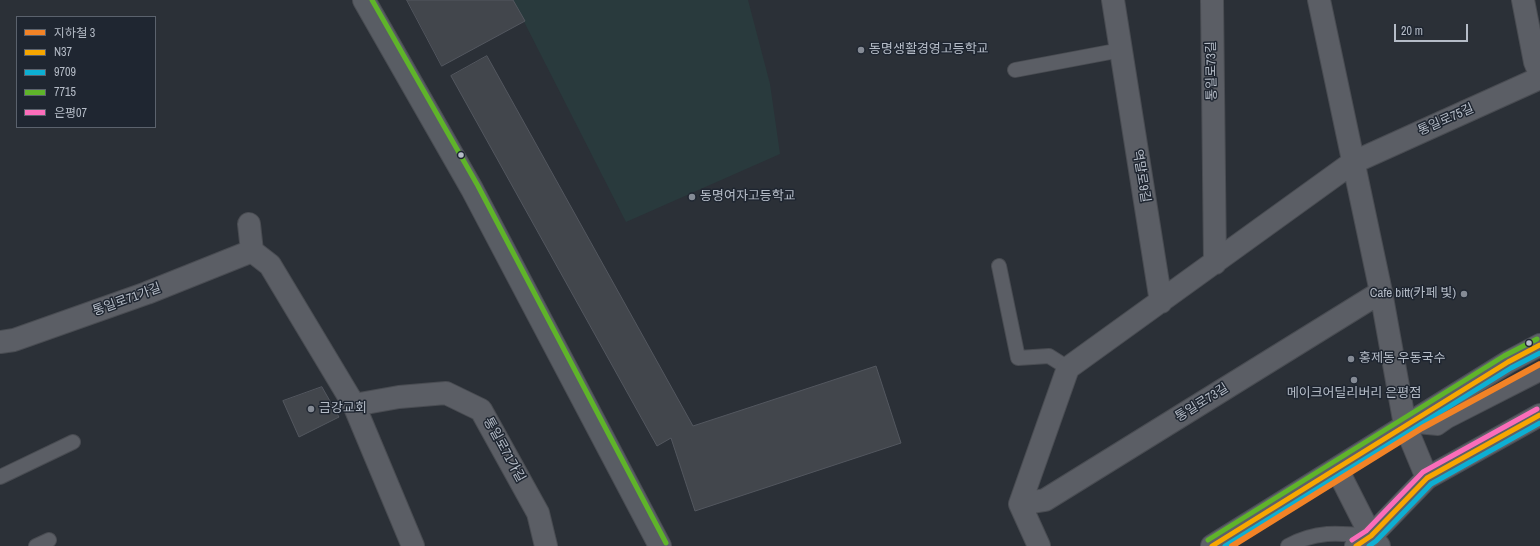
<!DOCTYPE html>
<html>
<head>
<meta charset="utf-8">
<style>
	body { margin:0 }
	#map { position:relative; width:1540px; height:546px; overflow:hidden; background:#2b3037; font-family:"Archivo Narrow","Noto Sans KR",sans-serif }
	canvas { display:block }
	.legend { position:absolute; left:16px; top:16px; width:140px; height:112px; box-sizing:border-box; background:#1f2631; border:1px solid #5b626d; margin:0; padding:5px 7px; list-style:none; font-size:12px; color:#b5bcc7 }
	.legend li { display:flex; align-items:center; gap:8px; height:20px }
	.legend b { width:20px; border:1px solid #5b626d }
	.scale { position:absolute; left:1394px; top:24px; width:74px; height:18px; box-sizing:border-box; border:2px solid #b5bcc7; border-top:0; padding-left:5px; font-size:12px; line-height:14px; white-space:nowrap; color:#b5bcc7; -webkit-text-stroke:3px #1f2631; paint-order:stroke }
</style>
</head>
<body>
<div id="map">
<canvas width="1540" height="546"></canvas>
<ul class="legend">
<li><b style="height:5px;background:#f28326"></b>지하철 3</li>
<li><b style="height:5px;background:#f7a600"></b>N37</li>
<li><b style="height:5px;background:#0dafd3"></b>9709</li>
<li><b style="height:5px;background:#5fb42a"></b>7715</li>
<li><b style="height:5px;background:#fb6dba"></b>은평07</li>
</ul>
<div class="scale">20 m</div>
</div>
<script>
const g = document.querySelector('canvas').getContext('2d');
g.lineJoin = 'round';
function fill(path, color) { g.fillStyle = color; g.fill(path, 'evenodd'); }
function strokePath(path, color, width, dash) { g.strokeStyle = color; g.lineWidth = width; g.lineCap = dash ? 'butt' : 'round'; g.setLineDash(dash || []); g.stroke(path); }
function write(font, color, halo, rows, align = 'center') {
  g.font = font + ' "Archivo Narrow","Noto Sans KR",sans-serif'; g.lineWidth = 3; g.setLineDash([]); g.textBaseline = 'middle'; g.strokeStyle = halo; g.fillStyle = color; for (const [text, x, y, turn = 0] of rows) {
    g.save(); g.translate(x, y); g.rotate((+turn || 0) * Math.PI / 180); g.textAlign = isNaN(turn) ? turn : align; if (halo) g.strokeText(text, 0, 0); g.fillText(text, 0, 0); g.restore();
  }
}
fill(new Path2D(`
	M513 0H748L770 84 780 154 626 222Z`), '#293a3d');
const building = new Path2D(`
	M407 0H513L525 21 442 66Z
	M487 56 693 426 876 366 901 443 695 511 671 438 657 446 451 76Z
	M322 387 339 417 299 437 283 401Z`);
fill(building, '#42464c');
strokePath(building, '#53575f', 1);
const lane = new Path2D(`
	M1015 70 1121 50
	M999 266 1018 358 1049 356 1068 368
	M1406 425 1438 428 1448 421 1540 374
	M0 477 73 442
	M36 546 49 540
	M1288 546C1317 530 1340 533 1371 536`);
const street = new Path2D(`
	M1113 0 1161 302
	M1212 0 1215 263
	M1319 0 1381 292 1405 425 1427 478
	M1523 0 1535 62 1540 74
	M252 251 270 265 354 405 413 546
	M0 342 14 340 147 293 252 251 249 224
	M354 405 399 397 446 393 481 410 538 513 546 546
	M1337 469 1371 536 1379 546
	M1020 504 1045 500 1381 292
	M1039 546 1020 504 1068 368 1352 163 1540 78`);
const secondary = new Path2D(`
	M364 0 472 189 660 546`);
const primary = new Path2D(`
	M1212 546 1508 362 1540 345
	M1356 546 1371 536 1427 478 1540 415`);
strokePath(lane, '#494c52', 16);
strokePath(street, '#494c52', 24);
strokePath(secondary, '#494c52', 24);
strokePath(primary, '#494c54', 24);
strokePath(lane, '#5b5e65', 14);
strokePath(street, '#5b5e65', 22);
strokePath(secondary, '#595d64', 22);
strokePath(primary, '#5d6167', 22);
strokePath(new Path2D(`
	M1212 546 1508 362 1540 345
	M1356 546 1371 536 1427 478 1540 415`), '#f7a600', 5);
strokePath(new Path2D(`
	M1225 546 1511 368 1540 353
	M1369 546 1376 541 1431 484 1540 423`), '#0dafd3', 5);
strokePath(new Path2D(`
	M372 0 478 186 666 543
	M1208 540 1504 356 1537 339`), '#5fb42a', 5);
strokePath(new Path2D(`
	M1352 540 1366 531 1423 472 1537 409`), '#fb6dba', 5);
strokePath(new Path2D(`
	M1232 546 1422 428 1540 364`), '#f28326', 6);
for (const [x, y, r, color] of [
	[861,50,4,"#858b95"],
	[461,155,3.5,"#b5bcc7"],
	[692,197,4,"#858b95"],
	[1464,294,4,"#858b95"],
	[1529,343,3.5,"#b5bcc7"],
	[1351,359,4,"#858b95"],
	[1354,380,4,"#858b95"],
	[311,409,4,"#858b95"]
]) { const dot = new Path2D(); dot.arc(x, y, r, 0, 2 * Math.PI); g.fillStyle = color; g.fill(dot); strokePath(dot, '#1f2631', 1.5); }
write('13px', '#b5bcc7', '#1f2631', [
	["동명생활경영고등학교",869,50],
	["동명여자고등학교",700,197],
	["Cafe bitt(카페 빛)",1456,294,"right"],
	["홍제동 우동국수",1359,359],
	["메이크어딜리버리 은평점",1354,394,"center"],
	["금강교회",319,409]
], 'left');
write('13px', '#b5bcc7', '#1f2631', [
	["통일로73길",1212,71,-91],
	["통일로75길",1446,120,-24],
	["역말로9길",1141,176,81],
	["통일로71가길",127,300,-20],
	["통일로73길",1202,403,-32],
	["통일로71가길",504,450,61]
]);
</script>
</body>
</html>
